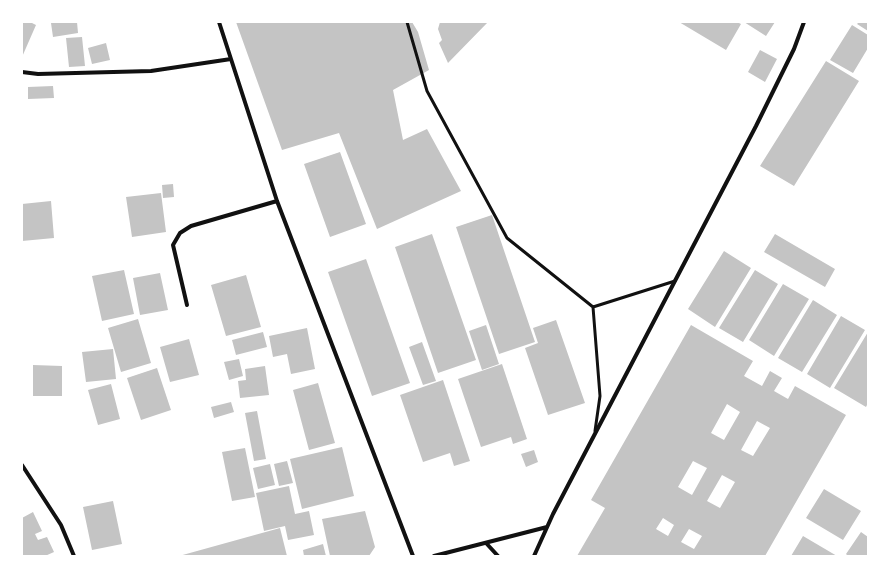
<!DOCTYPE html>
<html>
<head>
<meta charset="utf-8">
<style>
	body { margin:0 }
	#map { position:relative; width:890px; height:578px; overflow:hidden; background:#fff; font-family:"Zilla Slab",serif }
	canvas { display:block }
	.frame { position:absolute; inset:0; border:23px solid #fff; pointer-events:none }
</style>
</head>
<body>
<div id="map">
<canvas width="890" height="578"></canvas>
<div class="frame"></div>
</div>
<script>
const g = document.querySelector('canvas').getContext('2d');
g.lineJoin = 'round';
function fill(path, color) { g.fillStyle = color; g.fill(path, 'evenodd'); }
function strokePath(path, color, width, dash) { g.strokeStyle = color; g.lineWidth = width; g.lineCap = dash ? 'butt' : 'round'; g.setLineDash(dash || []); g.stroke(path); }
fill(new Path2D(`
	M22 22H30L36 25 22 57Z
	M60 22H77L78 33 53 37 51 23Z
	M236 22H412L418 32 429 70 393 90 403 140 427 129 461 191 377 229 339 133 282 150Z
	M440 22H488L448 63 439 43 442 40 438 29Z
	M679 22H737L741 24 726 50Z
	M744 22H775L766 36Z
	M859 22H868V31L857 24Z
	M852 25 868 35V48L853 73 830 60Z
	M82 37 85 66 69 67 66 38Z
	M106 43 110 60 92 64 88 48Z
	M760 50 777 59 765 82 748 72Z
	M826 61 859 81 794 186 760 166Z
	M53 86 54 98 28 99V87Z
	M340 152 366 224 330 237 304 164Z
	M173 184 174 197 163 198 162 185Z
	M161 193 166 232 132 237 126 197Z
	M51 201 54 238 22 241V204Z
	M492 215 535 342 499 354 456 227Z
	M432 234 476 360 438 373 395 247Z
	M775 234 835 269 825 287 764 252Z
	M724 251 751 268 715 327 688 309Z
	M366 259 410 383 372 396 328 272Z
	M124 270 134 314 102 321 92 276Z
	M755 270 778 284 743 342 719 328Z
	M160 273 168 310 140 315 133 278Z
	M246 275 261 327 226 336 211 285Z
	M783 284 809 299 774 356 749 340Z
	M813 300 837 315 802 372 778 358Z
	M841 316 865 330 830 388 807 374Z
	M138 319 151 363 121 372 108 328Z
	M556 320 585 403 548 415 525 348 538 343 533 328Z
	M486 325 499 364 482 370 469 331Z
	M691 325 753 361 744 376 762 386 770 371 782 378 774 391 788 399 795 386 846 415 765 556H577L605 508 591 500ZM727 404 740 412 724 440 711 433ZM757 421 770 428 753 456 741 450ZM693 461 707 468 692 495 678 487ZM722 475 735 482 720 508 707 501ZM663 518 674 525 668 536 656 529ZM689 529 702 536 694 549 681 542Z
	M307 328 315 369 291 374 287 354 273 357 269 336Z
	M263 332 267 347 236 355 232 340Z
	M868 332V403L866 407 834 388Z
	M189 339 199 375 170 382 160 347Z
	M422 342 436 381 423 385 409 347Z
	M113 349 116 379 86 382 82 352Z
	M239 359 243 376 229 380 224 362Z
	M502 364 527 439 513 444 511 437 481 447 458 379Z
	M33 365 62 366V396H33Z
	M265 366 269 395 240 398 238 381 246 380 245 369Z
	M157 368 171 410 141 420 127 378Z
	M443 380 470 461 454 466 450 453 423 462 400 395Z
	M318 383 335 443 309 450 293 390Z
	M111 384 120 419 98 425 88 390Z
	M231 402 234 412 214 418 211 407Z
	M257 411 266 459 254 461 245 413Z
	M342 447 354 496 302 509 290 459Z
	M245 448 255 497 232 501 222 452Z
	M534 450 538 462 526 467 521 454Z
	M287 461 293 483 279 486 274 464Z
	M270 464 275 485 258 489 253 468Z
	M289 486 295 514 309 511 314 535 288 540 285 526 264 531 256 493Z
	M824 489 861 511 843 540 806 518Z
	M113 501 122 544 92 550 83 507Z
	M365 511 375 547 369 556H330L322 519Z
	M33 512 42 531 35 534 38 540 47 537 54 552 45 556H22V518Z
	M280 528 287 556H179Z
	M861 532 868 537V556H848L846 554Z
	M803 536 837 556H791Z
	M323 544 326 556H304L303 550Z`), '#c4c4c4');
strokePath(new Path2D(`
	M407 22 427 91 507 238 593 307 600 396 595 431
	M593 307 675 281`), '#111', 3);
strokePath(new Path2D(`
	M219 22 277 201 413 556
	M22 72 38 74 151 71 231 59
	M187 305 173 245 180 233 191 226 277 201
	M22 465 61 525 74 556
	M486 543 498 556
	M434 556 547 527
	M534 556 553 514 756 126 794 49 804 22`), '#111', 4);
</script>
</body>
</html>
